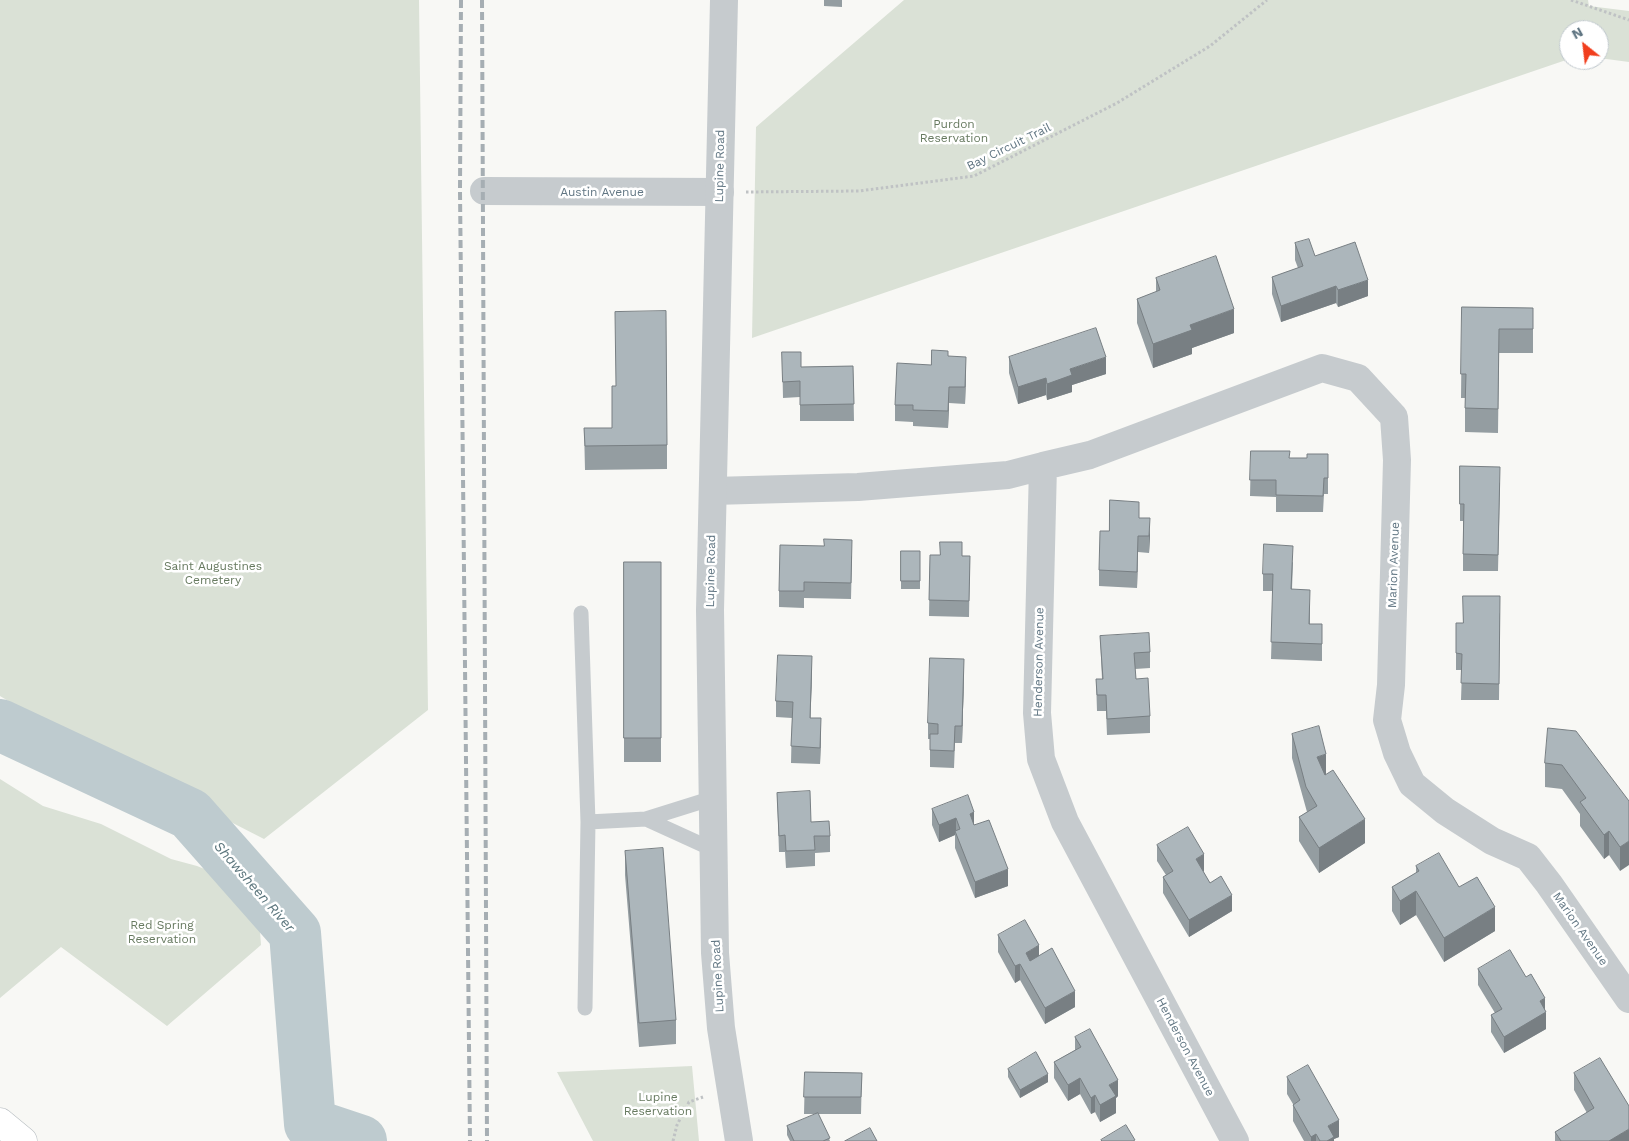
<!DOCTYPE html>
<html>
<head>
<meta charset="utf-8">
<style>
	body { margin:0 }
	#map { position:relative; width:1629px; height:1141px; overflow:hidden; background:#f8f8f5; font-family:"Work Sans",sans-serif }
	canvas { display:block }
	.north { position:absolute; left:1559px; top:20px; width:50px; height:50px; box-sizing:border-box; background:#fff; border:1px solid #c0c8cd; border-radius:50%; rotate:331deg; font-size:14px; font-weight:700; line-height:20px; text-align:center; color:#617683 }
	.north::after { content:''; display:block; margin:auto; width:18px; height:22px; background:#f13e1d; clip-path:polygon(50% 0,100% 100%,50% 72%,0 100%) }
</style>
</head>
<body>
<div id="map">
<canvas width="1629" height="1141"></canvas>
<div class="north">N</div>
</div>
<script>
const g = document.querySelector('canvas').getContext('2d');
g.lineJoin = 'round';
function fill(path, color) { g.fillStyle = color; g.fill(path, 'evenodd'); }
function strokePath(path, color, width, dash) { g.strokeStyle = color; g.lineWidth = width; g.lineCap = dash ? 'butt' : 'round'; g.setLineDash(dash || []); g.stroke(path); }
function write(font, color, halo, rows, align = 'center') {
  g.font = font + ' "Work Sans",sans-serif'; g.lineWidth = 5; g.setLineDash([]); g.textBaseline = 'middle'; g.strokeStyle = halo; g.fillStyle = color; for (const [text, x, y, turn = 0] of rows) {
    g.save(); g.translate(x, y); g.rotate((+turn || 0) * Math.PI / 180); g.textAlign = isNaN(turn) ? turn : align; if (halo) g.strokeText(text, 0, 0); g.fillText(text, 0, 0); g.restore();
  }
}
fill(new Path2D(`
	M0 0H419L428 710 264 839 96 753 0 696Z
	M904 0H1588L1589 6 1629 11V62L1599 58V30H1569V59L752 338 756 127Z
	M0 779 43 806 101 824 171 859 197 866 217 874 249 894 258 905 261 945 167 1026 61 947 0 998Z
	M692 1066 699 1141H593L557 1072Z`), '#dae1d6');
strokePath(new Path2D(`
	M0 725 190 814 295 933 310 1124 361 1141`), '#becbcf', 52);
const secondary = new Path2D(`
	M0 1122 23 1141`);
strokePath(secondary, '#b8bec2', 29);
strokePath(new Path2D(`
	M1571 0 1629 20
	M746 192 859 191 974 176 1117 103 1210 46 1267 0
	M673 1141 677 1125 689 1102 703 1097`), '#bfc2c4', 3, [2.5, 2.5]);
strokePath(new Path2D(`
	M581 613 588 822 585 1008
	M713 798 646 819 714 850
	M588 822 646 819`), '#c6cbce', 15);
strokePath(new Path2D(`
	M484 191 720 192
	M1043 466 1090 455 1322 368 1358 378 1394 417 1397 460 1391 685 1387 720 1397 753 1412 784 1445 811 1492 841 1528 857 1549 884 1629 999
	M713 491 858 487 1008 475 1043 466 1037 713 1041 759 1065 822 1235 1141`), '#c6cbce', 28);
strokePath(new Path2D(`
	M724 0 710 610 715 953 721 1028 739 1141`), '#c6cbce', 28);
strokePath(secondary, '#fff', 28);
strokePath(new Path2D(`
	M461 0 460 191 470 1141
	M482 0 487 1141`), '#a6aeb3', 4, [8, 4]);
fill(new Path2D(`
	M824 0H842V7L824 6Z
	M1295 243 1315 256 1368 296 1338 307 1336 303 1281 322 1272 294V277L1298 268 1295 260Z
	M1156 278 1234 333 1192 348V354L1153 368 1137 323V299L1156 292Z
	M1462 307 1533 308V353H1499L1498 433 1465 432V398H1461Z
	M782 352 801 367 853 366 854 421H800V397L783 398Z
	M948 356 966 373 965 404 949 403 948 428 913 426V422L895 421V405L931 365Z
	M1009 357 1106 374 1072 385V392L1047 400 1046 395 1018 404 1009 373Z
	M584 428 667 445V469L585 470Z
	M1251 451 1290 458H1307L1328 454V494H1324L1323 512H1276V497L1250 496Z
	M1460 466 1500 483 1498 571H1463V521H1460Z
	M1139 518 1150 535 1149 553 1138 552 1137 588 1099 586V570L1109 531Z
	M901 551H920V589H901Z
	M930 555 970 556 969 617 929 616Z
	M852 556 851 599 804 598V608L779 607V591Z
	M624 562H661V762H624Z
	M1293 562 1292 589 1310 606V624L1322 641V661L1271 659 1273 591H1263V574Z
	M1500 613 1499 700H1461L1462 670H1456V653Z
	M1100 636 1150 652V668L1135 669 1136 679 1150 716V733L1107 735 1106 711H1097L1096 679H1102Z
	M812 673 810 718 821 735 820 764 791 763 792 718 776 717V701Z
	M964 676 962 743H955L954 768 930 767V739H928V723Z
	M1548 728 1629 801 1620 871 1609 855 1604 859 1580 826V814L1562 789 1545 787V763Z
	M1292 734 1326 774 1365 843 1319 873 1299 841V817L1307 812 1292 758Z
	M777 793 811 822 830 836V852L815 853V866L786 868 785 852H779Z
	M932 809 974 812V825L1008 886 975 898 955 848V835L939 842 932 825Z
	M1157 845 1204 871H1203L1210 883 1232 911 1189 937 1163 893V877L1166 875 1157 861Z
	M625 851 676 1020V1044L639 1047 625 875Z
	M1416 866 1459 887 1495 931 1444 962 1416 915 1400 925 1392 911V887L1416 873Z
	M998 935 1039 956 1075 1007 1045 1024 1020 980 1015 983 998 952Z
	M1478 969 1545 1010 1546 1029 1504 1053 1491 1032V1015L1495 1013 1478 985Z
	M1075 1037 1118 1096 1116 1098V1113L1100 1122 1095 1112 1091 1114 1080 1094 1068 1101 1054 1078V1062L1075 1050Z
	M1008 1069 1048 1082 1020 1098 1008 1077Z
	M805 1072 862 1073 861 1114H818L830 1141H790L787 1135V1126L816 1114H804Z
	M1574 1073 1629 1141H1555V1132L1587 1113 1574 1090Z
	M1287 1077 1339 1137 1334 1139V1141H1304L1293 1121V1104L1287 1094Z`), '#949da1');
fill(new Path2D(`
	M1368 280V296L1338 307V290Z
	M1336 286V303L1281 322V306Z
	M1234 309V333L1192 348V354L1153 368V344L1190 325Z
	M966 357V373L965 404V387Z
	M1106 357V374L1072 385V392L1047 400V384L1070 369Z
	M1046 378V395L1018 404V387Z
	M949 387V403L948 428V411Z
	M1150 518V535L1149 553V536Z
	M1138 536V552L1137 588V572Z
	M812 656V673L810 734V718Z
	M964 659V676L962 743V726Z
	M821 718V735L820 764V748Z
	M1326 754V778L1317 781V757Z
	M974 812V828L970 814Z
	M956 818V833L955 831V835L939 842V825Z
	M1365 819V843L1319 873V848Z
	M1609 831V855L1604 859V835Z
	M1629 841V865L1620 871V847Z
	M1204 854V871L1196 875V859Z
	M1008 869V886L975 898V882Z
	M1416 891V915L1400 925V901Z
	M1232 895V911L1189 937V920Z
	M1495 907V931L1444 962V938Z
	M1039 945V962L1026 969V953Z
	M1020 964V980L1015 983V966Z
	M1075 991V1007L1045 1024V1008Z
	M1545 998V1013L1546 1012V1029L1504 1053V1037L1540 1001Z
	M1048 1074V1082L1020 1098V1090Z
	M1080 1078V1094L1068 1101V1085Z
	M1118 1080V1096L1116 1098V1113L1100 1122V1105L1109 1085Z
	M1095 1095V1112L1091 1114V1098Z
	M1339 1120V1137L1334 1139V1141H1327L1328 1126Z
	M1629 1129V1141H1609Z
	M1316 1134V1141H1311V1137Z`), '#787f83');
const building = new Path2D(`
	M1309 239 1315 256 1355 242 1368 280 1338 290 1336 286 1281 306 1272 277 1303 266 1295 243Z
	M1216 256 1234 309 1190 325 1192 330 1153 344 1137 299 1160 290 1156 278Z
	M1462 307 1533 308V329H1499L1498 409 1465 408 1466 374H1461Z
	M666 311 667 445 585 446 584 428H612V386H616L615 312Z
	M1096 328 1106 357 1070 369 1072 375 1047 384 1046 378 1018 387 1009 357Z
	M932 350 948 351V356L966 357 965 387H949L948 411 913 410V405H895L897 363 931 365Z
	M782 352H801V367L853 366 854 404 800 405V381L783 382Z
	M1251 451H1290L1289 458H1307V454H1328V478H1324L1323 496 1276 495V480H1250Z
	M1460 466 1500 467 1498 555 1463 554 1464 504H1460Z
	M1110 500 1139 502V518H1150L1149 536H1138L1137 572 1099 570 1100 531H1109Z
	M824 539 852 540 851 583 804 582V591H779L780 545 824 546Z
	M940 542H962V556H970L969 601 929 600 930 555H940Z
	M1264 544 1293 546 1291 589 1310 590 1309 624H1322V644L1271 642 1273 574H1263Z
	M901 551H920V581H901Z
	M624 562H661V738H624Z
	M1463 596H1500L1499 684 1461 683 1462 654 1456 653V623H1463Z
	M1149 633 1150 652 1134 653 1136 679 1148 678 1150 716 1107 719 1106 695H1097L1096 679H1103L1100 636Z
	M778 655 812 656 810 718H821L820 748 791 746 793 702 776 701Z
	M930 658 964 659 962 726H955L954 751 930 750V734H938V724L928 723Z
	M1319 726 1326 754 1317 757 1325 775 1333 770 1365 819 1319 848 1299 817 1317 806 1306 787 1292 734Z
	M1548 728 1576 731 1629 801V841L1620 847 1609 831 1604 835 1580 802 1586 798 1562 765 1545 763Z
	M810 791 811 822 829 821 830 836H814L815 850 786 851 785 835 779 836 777 793Z
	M968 795 974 812 970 814 974 825 989 820 1008 869 975 882 955 831 960 829 956 818 939 825 932 809Z
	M1188 827 1204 854 1196 859 1210 883 1221 876 1232 895 1189 920 1163 877 1173 871 1157 845Z
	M663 848 676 1020 639 1023 625 851Z
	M1439 853 1459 887 1477 877 1495 907 1444 938 1416 891 1400 901 1392 887 1419 871 1416 866Z
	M1025 920 1039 945 1026 953 1030 961 1052 948 1075 991 1045 1008 1020 964 1015 966 998 935Z
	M1510 950 1526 977 1531 974 1545 998 1540 1001 1546 1012 1504 1037 1491 1015 1502 1009 1478 969Z
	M1090 1029 1118 1080 1109 1085 1116 1096 1100 1105 1095 1095 1091 1098 1080 1078 1068 1085 1054 1062 1081 1047 1075 1037Z
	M1036 1052 1048 1074 1020 1090 1008 1069Z
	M1600 1058 1629 1106V1129L1609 1141H1561L1555 1132 1594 1108 1574 1073Z
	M1308 1065 1339 1120 1328 1126 1334 1137 1327 1141H1320L1316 1134 1311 1137 1293 1105 1300 1100 1287 1077Z
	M805 1072 862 1073 861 1097H804Z
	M818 1113 830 1138 823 1141H794L787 1126Z
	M1126 1125 1135 1140 1133 1141H1102L1101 1140Z
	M870 1128 877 1141H845Z`);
fill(building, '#acb6bb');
strokePath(building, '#787f83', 1);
write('12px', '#677a60', '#fff', [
	["Purdon",954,124],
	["Reservation",954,138],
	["Saint Augustines",213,566],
	["Cemetery",213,580],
	["Red Spring",162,925],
	["Reservation",162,939],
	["Lupine",658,1097],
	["Reservation",658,1111]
]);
write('12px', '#617683', '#fff', [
	["Bay Circuit Trail",1009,147,-26],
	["Lupine Road",720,166,-89],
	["Austin Avenue",602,192],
	["Marion Avenue",1394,565,-88],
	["Lupine Road",711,571,-89],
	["Henderson Avenue",1039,662,-89],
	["Marion Avenue",1580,929,55],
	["Lupine Road",718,976,-93],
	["Henderson Avenue",1185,1047,62]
]);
write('italic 14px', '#5c767d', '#fff', [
	["Shawsheen River",254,887,49]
]);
</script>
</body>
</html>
